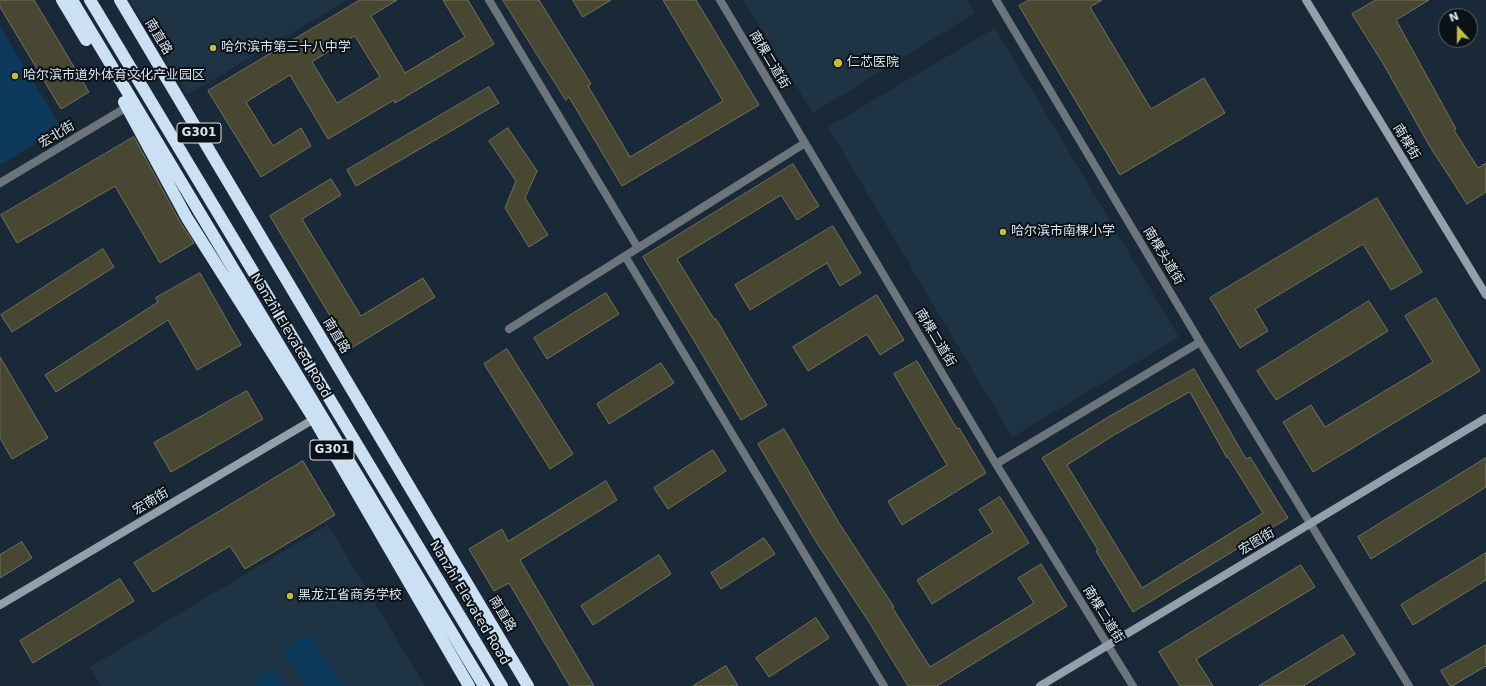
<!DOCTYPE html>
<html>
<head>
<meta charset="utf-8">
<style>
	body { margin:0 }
	#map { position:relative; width:1486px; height:686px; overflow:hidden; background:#1a2937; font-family:"DejaVu Sans",sans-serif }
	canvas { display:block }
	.north { position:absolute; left:1438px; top:8px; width:40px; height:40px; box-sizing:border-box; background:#0a1117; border:1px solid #5d656d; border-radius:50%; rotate:339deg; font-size:11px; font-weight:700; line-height:16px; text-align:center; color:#d9e4ed }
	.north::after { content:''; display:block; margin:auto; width:14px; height:18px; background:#c6bc3c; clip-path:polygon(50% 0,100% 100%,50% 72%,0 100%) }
</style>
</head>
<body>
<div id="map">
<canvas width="1486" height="686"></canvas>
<div class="north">N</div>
</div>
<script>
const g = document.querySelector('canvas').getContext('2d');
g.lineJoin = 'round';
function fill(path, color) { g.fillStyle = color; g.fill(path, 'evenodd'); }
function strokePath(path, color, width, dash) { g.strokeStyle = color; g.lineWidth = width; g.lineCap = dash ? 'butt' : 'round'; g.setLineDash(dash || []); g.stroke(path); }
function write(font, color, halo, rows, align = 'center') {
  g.font = font + ' "DejaVu Sans","Noto Sans SC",sans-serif'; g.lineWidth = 4; g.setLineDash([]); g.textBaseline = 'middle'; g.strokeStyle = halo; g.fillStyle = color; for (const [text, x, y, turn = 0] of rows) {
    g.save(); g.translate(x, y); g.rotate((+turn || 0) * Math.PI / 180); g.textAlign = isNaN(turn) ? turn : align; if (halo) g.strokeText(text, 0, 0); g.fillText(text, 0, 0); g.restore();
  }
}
fill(new Path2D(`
	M130 0H347L187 95Z
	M743 0H967L975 13 813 113Z
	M995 28 1179 337 1012 437 828 127Z
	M328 525 425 686H101L90 667Z`), '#1e3445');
fill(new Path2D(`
	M0 26 61 127 0 165Z
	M310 633 343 686H306L283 649Z
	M274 666 286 686H258L254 679Z`), '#0d3a5b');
const building = new Path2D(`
	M0 0H34L89 92 61 109 0 7Z
	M360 0H397L371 16 405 73 465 37 443 0H468L494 44 395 103 394 100 328 139 290 75 246 102 273 146 301 128 311 146 261 177 208 91ZM355 36 380 77 337 103 312 62Z
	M503 0H539L591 84 588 86 630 157 723 101 663 0H696L759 105 622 186 569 97 566 100Z
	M573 0H611L583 17Z
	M1029 0H1102L1090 7 1151 109 1204 78 1225 113 1120 175 1019 6Z
	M1376 0H1429L1396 20 1456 129 1454 130 1478 168 1486 163V192L1467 204 1429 145 1384 65 1352 14Z
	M489 87 499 103 356 186 347 170Z
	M508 128 537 171 525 198 548 235 529 247 505 208 516 181 489 141Z
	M134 137 180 222 194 243 160 263 115 186 17 243 1 215Z
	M793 164 819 206 797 220 781 195 677 259 714 319H716L767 405 741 420 690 334 643 257Z
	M331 179 341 195 302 219 361 316 423 278 435 297 350 349 270 216Z
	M1377 198 1422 272 1391 290 1363 244 1255 309 1268 331 1240 348 1210 298Z
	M833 226 861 273 840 286 827 263 750 310 735 285Z
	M103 249 114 267 12 332 1 315Z
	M200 273 241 345 197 370 168 320 56 392 45 375 158 302 156 298Z
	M606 293 619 314 547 359 534 338Z
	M877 295 904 340 880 355 867 334 808 371 793 347Z
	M1436 298 1480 371 1313 472 1283 422 1311 405 1325 427 1433 362 1405 316Z
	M1369 301 1388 331 1276 400 1257 371Z
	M507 349 573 454 550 469 484 364Z
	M0 357 48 438 12 459 0 438Z
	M917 361 957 429 959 428 986 473 902 525 888 501 947 465 894 374Z
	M661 363 674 383 609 424 597 404Z
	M1194 369 1246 459 1250 457 1288 518 1133 612 1096 551 1098 550 1042 458 1110 416ZM1190 392 1227 458 1228 457 1263 513 1142 588 1067 465 1114 435Z
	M247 391 263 419 171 472 154 443Z
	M784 429 839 523 894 607H892L930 667 1034 603 1018 578 1041 564 1067 606 937 686H908L869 622 815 540 758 444Z
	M713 450 726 471 668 509 654 488Z
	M1486 458V487L1371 559 1358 537Z
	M303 461 335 515 245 569 230 546 153 592 134 563Z
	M606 481 617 500 520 560 594 686H570L509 583 494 591 469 549 502 529 508 541Z
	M1000 497 1029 543 932 604 917 580 993 532 979 510Z
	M764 538 775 554 721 589 711 573Z
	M22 542 32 558 0 578V555Z
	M1486 553V580L1413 625 1401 605Z
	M659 555 671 574 593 625 581 606Z
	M1301 565 1315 587 1196 659 1213 686H1180L1159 652Z
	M120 579 134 601 33 663 20 641Z
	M816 618 829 638 769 677 756 658Z
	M1343 635 1355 654 1303 686H1259Z
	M1486 645V666L1452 686H1450L1441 671Z
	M726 666 738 686H693Z`);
fill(building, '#484732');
strokePath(building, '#73725c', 1);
strokePath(new Path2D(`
	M489 0 638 248
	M720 0 996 464 1133 686
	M996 0 1200 342 1409 686
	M0 183 127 107
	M625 256 884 686
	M509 329 805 143
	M996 464 1200 342`), '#6c747c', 8);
strokePath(new Path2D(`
	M1306 0 1486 295
	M0 605 314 419
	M1040 686 1486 418`), '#93a0ab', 8);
strokePath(new Path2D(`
	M62 0 86 40
	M72 0 484 686
	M90 0 502 686
	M120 0 528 686
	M124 102 187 218 314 419 469 686`), '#cce0f3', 12);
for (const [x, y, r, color] of [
	[213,48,4,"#c6bc3c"],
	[838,63,5,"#c6bc3c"],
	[15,76,4,"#c6bc3c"],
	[1003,232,4,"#c6bc3c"],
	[290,596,4,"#c6bc3c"]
]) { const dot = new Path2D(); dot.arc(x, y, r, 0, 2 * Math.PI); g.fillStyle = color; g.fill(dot); strokePath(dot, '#0a1117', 1.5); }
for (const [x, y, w] of [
	[199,133,44],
	[332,450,44]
]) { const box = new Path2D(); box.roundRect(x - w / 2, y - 10, w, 20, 3); g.fillStyle = '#0a1117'; g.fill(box); strokePath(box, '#d9e4ed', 1); }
write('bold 12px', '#d9e4ed', null, [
	["G301",199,133],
	["G301",332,450]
]);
write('13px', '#d9e4ed', '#0a1117', [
	["南直路",158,37,59],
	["南棵二道街",769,60,59],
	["宏北街",57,135,-31],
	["南棵街",1406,142,59],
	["南棵头道街",1163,256,59],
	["Nanzhi Elevated Road",290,336,59],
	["南直路",336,336,59],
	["南棵二道街",935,338,59],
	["宏南街",151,502,-31],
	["宏图街",1257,542,-31],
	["Nanzhi Elevated Road",469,603,59],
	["南直路",502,614,59],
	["南棵二道街",1103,615,58]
]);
write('13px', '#d9e4ed', '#0a1117', [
	["哈尔滨市第三十八中学",221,48],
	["仁芯医院",847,63],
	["哈尔滨市道外体育文化产业园区",23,76],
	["哈尔滨市南棵小学",1011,232],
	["黑龙江省商务学校",298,596]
], 'left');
</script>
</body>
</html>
